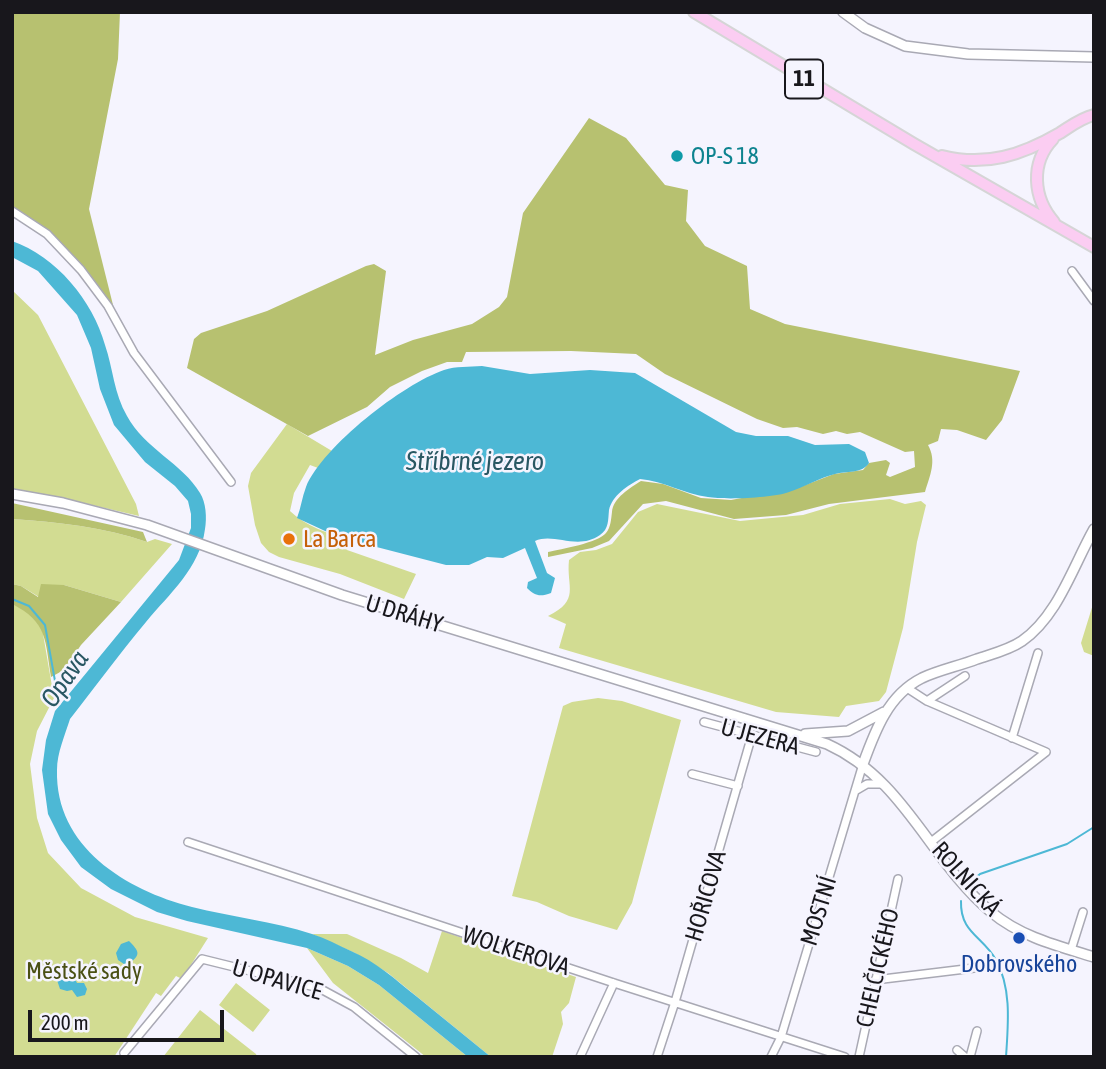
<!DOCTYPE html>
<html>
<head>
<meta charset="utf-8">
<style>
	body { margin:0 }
	#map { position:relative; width:1106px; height:1069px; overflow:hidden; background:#f5f4fe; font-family:"Asap Condensed",sans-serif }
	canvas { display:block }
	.frame { position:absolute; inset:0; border:14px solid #18171c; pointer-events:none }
	.scale { position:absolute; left:28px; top:1010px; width:196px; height:32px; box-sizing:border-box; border:4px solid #18171c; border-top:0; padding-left:9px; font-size:21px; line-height:24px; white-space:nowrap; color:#18171c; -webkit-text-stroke:5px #f5f4fe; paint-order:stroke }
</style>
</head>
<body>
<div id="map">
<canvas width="1106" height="1069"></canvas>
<div class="frame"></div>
<div class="scale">200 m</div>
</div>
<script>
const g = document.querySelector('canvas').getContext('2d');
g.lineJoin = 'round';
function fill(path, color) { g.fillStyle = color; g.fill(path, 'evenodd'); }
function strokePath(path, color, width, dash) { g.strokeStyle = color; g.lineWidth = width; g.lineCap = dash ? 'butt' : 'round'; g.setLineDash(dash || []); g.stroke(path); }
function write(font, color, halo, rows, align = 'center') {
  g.font = font + ' "Asap Condensed",sans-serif'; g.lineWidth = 5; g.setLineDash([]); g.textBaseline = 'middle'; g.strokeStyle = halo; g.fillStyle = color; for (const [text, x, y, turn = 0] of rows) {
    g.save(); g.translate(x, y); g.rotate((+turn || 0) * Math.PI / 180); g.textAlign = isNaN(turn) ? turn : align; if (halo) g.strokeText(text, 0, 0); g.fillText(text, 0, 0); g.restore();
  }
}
fill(new Path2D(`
	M12 290 38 315 136 504 139 516 62 498 12 489Z
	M287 424 332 451 318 468 310 465 294 493 290 511C305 526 330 534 350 540L347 550 416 574 404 599 340 574 279 557 269 552 261 543 255 525 248 486 251 473Z
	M890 499 905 504 921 501 926 505 917 542 903 628 886 692 879 701 846 706 839 717 776 712 559 648 566 624 548 616C581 600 566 587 569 560L580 552 596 550 612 544 638 512 657 504 740 521 803 515 840 504Z
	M12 519C58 522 104 527 147 542L155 539 172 544 121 602 64 585 39 597 21 586 12 584Z
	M1094 601V656L1084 652 1081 643Z
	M12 604 29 612 42 628 54 698 37 731 30 764 37 818 48 853 81 888 135 917 208 938 182 979 176 976 161 996 156 993 114 1057H12Z
	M598 698 622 701 681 720 632 903 617 930 569 916 537 902 512 896 563 706 572 702Z
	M442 931 576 977 569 1003 561 1012 563 1024 552 1057H491L388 973 355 953 312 934H347L401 958 428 973Z
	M307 948 348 966 379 985 468 1057H426L333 983Z
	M236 983 270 1010 253 1032 219 1005Z
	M200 1010 256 1054 257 1057H163Z`), '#d2dc92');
fill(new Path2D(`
	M12 12H120L118 59 89 209 114 309 47 229 12 207Z
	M589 118 626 138 665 185 688 190 686 221 705 246 747 266 750 309 785 324 1020 371 1002 420 986 440 957 430 941 429 938 441 928 445C937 461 930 475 925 492L829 504 786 515 734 519 666 501 643 504 609 541 592 548 548 557V552C561 549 598 543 606 533 611 527 611 519 612 512 613 498 630 488 641 481L663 484 701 498 731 500 800 487 834 474 863 470 869 463 886 460 890 463 886 475 890 477 915 467 914 451 905 452 860 432 847 434 836 431 823 434 797 427 783 428 757 419 665 374 636 354 571 351 466 352 462 362H447L422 371 390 387 367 407 308 436 187 368 194 339 201 333 267 311 366 266 374 264 386 271 375 355 413 340 472 324 499 307 507 297 523 213Z
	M12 503 143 532 147 542C104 527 58 522 12 519Z
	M12 584 21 586 38 597 41 584 64 585 121 602 81 645 64 670 51 677C45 641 48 622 12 604Z`), '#b7c170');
fill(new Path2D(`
	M12 241C56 256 93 301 105 345 113 368 114 394 127 416 144 448 183 464 200 493 206 502 207 518 205 529 200 568 169 594 146 622 120 653 95 687 70 719 65 735 57 753 57 770 55 847 126 890 192 907 231 917 273 921 312 934 325 938 338 945 351 951 375 961 396 980 416 996 441 1016 466 1037 491 1057H468L379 985 348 966 307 948 187 921 157 912 111 889 81 867 61 840 48 814 42 770 46 740 55 711 179 560 191 528V514L188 501 175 486 145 462 114 425 100 389 91 348 77 315 38 271 12 257Z
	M482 366 530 374 590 370 635 373 736 432 756 436H788L815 445 849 444 865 452 869 463C862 474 846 471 835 474 819 478 804 487 789 492 773 498 725 500 708 497 684 494 664 481 640 479 628 485 612 496 609 510 608 520 609 529 600 535 577 551 554 532 535 541L547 573 555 578 551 593C540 597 535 596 527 588L528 582 537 578 525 548 503 558 487 557 469 565H446L338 537 297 518C301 508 302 497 306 487 323 446 403 384 444 370 456 366 469 367 482 366Z
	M129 941C142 954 139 955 127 966L118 960 116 953 121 944Z
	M64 972 72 973 77 983H84L87 989 85 995 77 997 72 990 67 991 60 989 57 980Z`), '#4db8d5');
strokePath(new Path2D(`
	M12 599 29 606 45 625 60 709
	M973 880 980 874 1067 844 1094 827
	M961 901C960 933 983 936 996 960 1012 989 1008 1025 1006 1057`), '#4db8d5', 2);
const minor = new Path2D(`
	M12 211 47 234 81 270 108 306 134 353 231 482
	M1072 271 1094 301
	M907 688 927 701 1046 752 931 842
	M927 701 965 676
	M704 722 816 752
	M1012 738 1038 653
	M692 774 738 786
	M855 791 867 784H883
	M188 842 614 983 845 1057
	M1071 950 1083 912
	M875 980 982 967
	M957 1050 965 1057
	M124 1053 202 959 319 988 354 1007 416 1057
	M580 1057 614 983
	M657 1057 675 1002 752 735
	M771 1057 781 1037 863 764
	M859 1057 898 879
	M970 1057 977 1031`);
const tertiary = new Path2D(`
	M843 12 865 28 905 46 968 54 1094 57
	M12 494 63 503 147 525 342 595 827 744C906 780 929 860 991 912 1021 937 1058 946 1094 957
	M805 734 848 731 884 712
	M863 764C875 731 888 695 922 678 939 670 959 666 977 659 992 654 1009 650 1022 641 1058 616 1073 566 1094 529`);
const primary = new Path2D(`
	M694 12 914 144 1094 247
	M1053 139C1030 163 1033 198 1054 222
	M942 156C986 167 1022 155 1060 133 1071 126 1081 118 1094 115`);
strokePath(minor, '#a9a9b4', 10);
strokePath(tertiary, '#a9a9b4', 12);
strokePath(primary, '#d5d5d6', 14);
strokePath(minor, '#fff', 7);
strokePath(tertiary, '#fff', 9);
strokePath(primary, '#fbcdf2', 10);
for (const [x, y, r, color] of [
	[677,156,7,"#0f9aa8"],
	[289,539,7,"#e8710a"],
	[1019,938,7,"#1a4fb4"]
]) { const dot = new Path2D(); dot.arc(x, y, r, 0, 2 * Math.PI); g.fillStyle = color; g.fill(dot); strokePath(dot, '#f5f4fe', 2.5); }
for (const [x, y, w] of [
	[804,79,38]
]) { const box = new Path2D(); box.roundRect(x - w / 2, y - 19.5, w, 39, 5); g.fillStyle = '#f5f4fe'; g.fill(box); strokePath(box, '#18171c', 2); }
write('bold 23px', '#18171c', null, [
	["11",804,79]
]);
write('24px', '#0d838f', '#f5f4fe', [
	["OP-S 18",691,156]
], 'left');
write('24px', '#c56008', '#f5f4fe', [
	["La Barca",303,539]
], 'left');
write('24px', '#18171c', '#f5f4fe', [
	["U DRÁHY",404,614,17],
	["U JEZERA",760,737,15],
	["ROLNICKÁ",966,879,48],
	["HOŘICOVA",706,896,-74],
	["MOSTNÍ",819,911,-73],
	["WOLKEROVA",516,951,18],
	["CHELČICKÉHO",878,968,-77],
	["U OPAVICE",277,980,16]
]);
write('24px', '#164399', '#f5f4fe', [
	["Dobrovského",1019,964]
]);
write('24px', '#4a5014', '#f5f4fe', [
	["Městské sady",84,971]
]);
write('italic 26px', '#295763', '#f5f4fe', [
	["Stříbrné jezero",475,462],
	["Opava",65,679,-55]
]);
</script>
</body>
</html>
